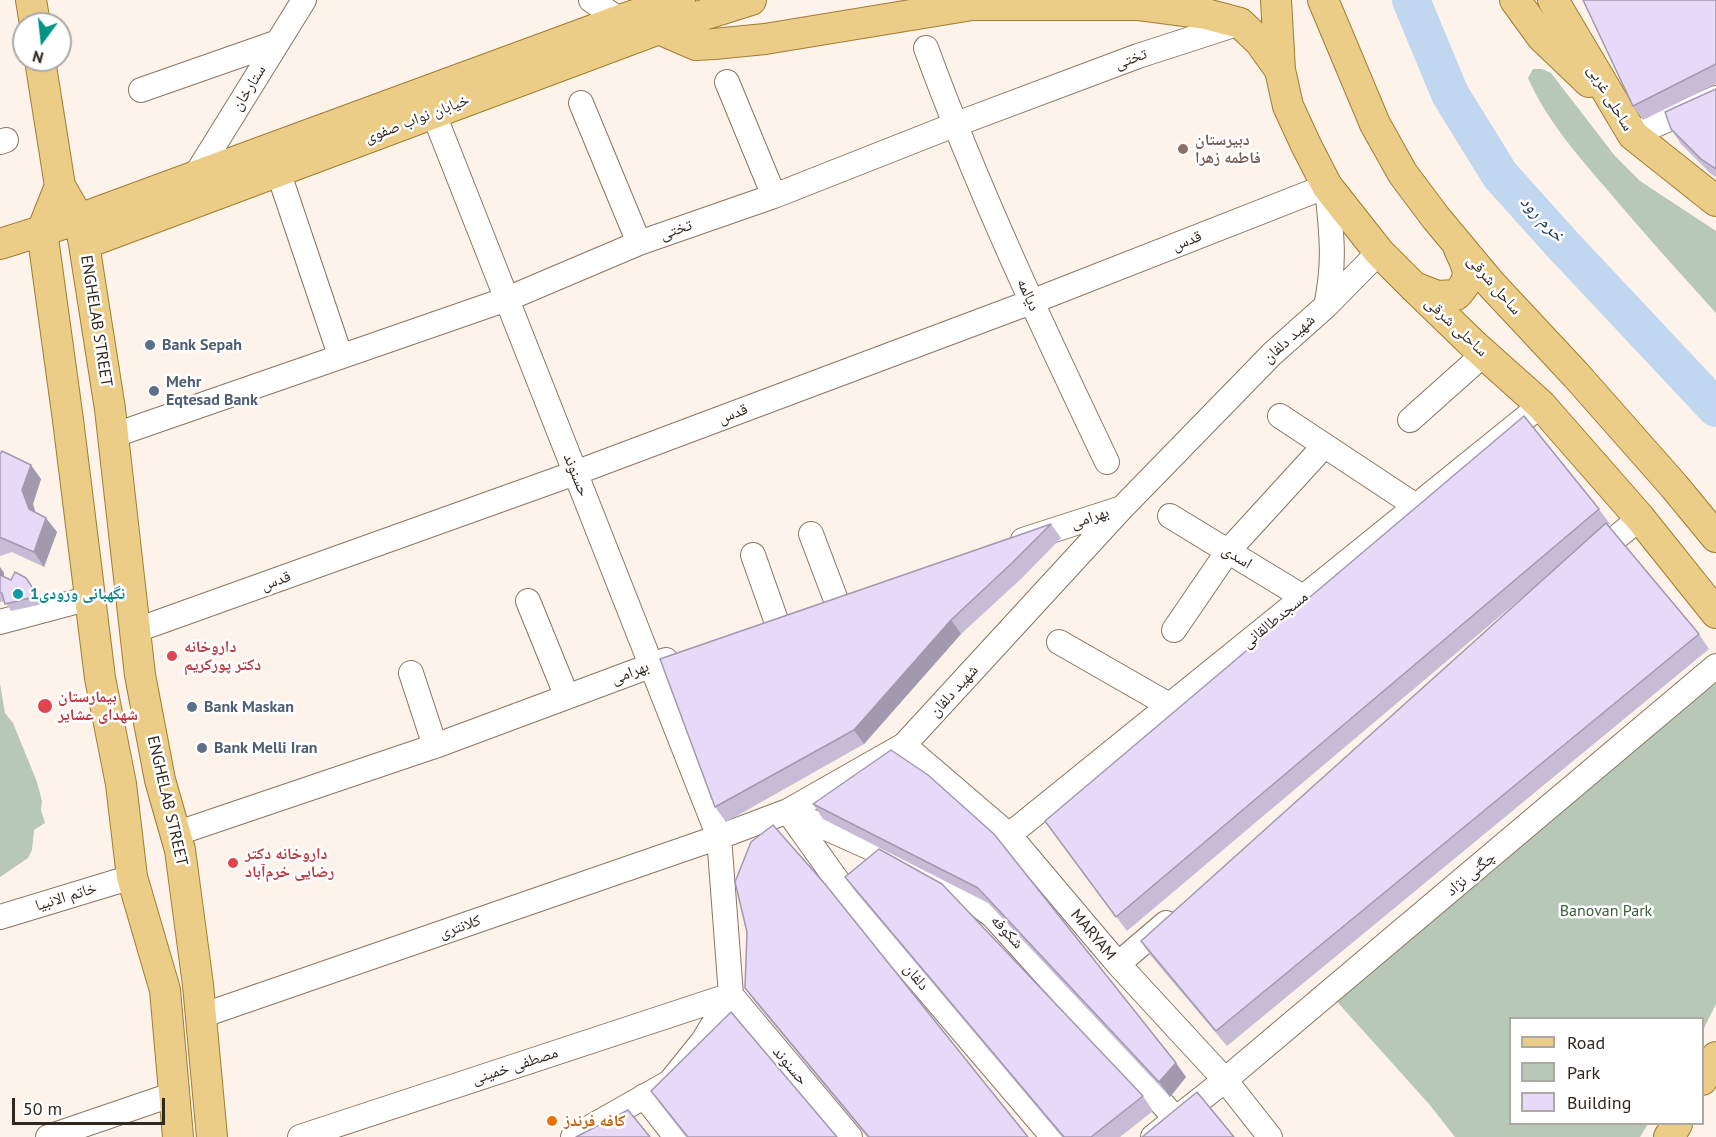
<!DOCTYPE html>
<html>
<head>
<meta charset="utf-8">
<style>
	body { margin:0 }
	#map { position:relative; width:1716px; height:1137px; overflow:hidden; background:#fdf3eb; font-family:"PT Sans",sans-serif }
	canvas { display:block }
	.legend { position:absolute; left:1509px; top:1017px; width:195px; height:108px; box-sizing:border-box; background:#fff; border:2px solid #aca9a5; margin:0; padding:8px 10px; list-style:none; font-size:18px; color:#30271f }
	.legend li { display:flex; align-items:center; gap:12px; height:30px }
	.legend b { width:30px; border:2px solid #aca9a5 }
	.north { position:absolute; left:12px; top:12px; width:60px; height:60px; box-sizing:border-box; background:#fff; border:2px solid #aca9a5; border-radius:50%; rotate:195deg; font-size:16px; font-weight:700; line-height:24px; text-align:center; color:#30271f }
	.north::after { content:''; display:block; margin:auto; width:21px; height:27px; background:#009483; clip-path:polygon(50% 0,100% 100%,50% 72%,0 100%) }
	.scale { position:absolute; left:12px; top:1098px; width:153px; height:27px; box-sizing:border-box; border:3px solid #30271f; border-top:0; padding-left:8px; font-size:18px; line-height:21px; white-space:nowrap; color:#30271f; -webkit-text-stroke:4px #fff; paint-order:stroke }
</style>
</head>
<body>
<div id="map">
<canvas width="1716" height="1137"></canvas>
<ul class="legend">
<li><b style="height:8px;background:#ebcd88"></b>Road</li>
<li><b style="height:16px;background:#b7c8b7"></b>Park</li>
<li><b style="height:16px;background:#e7daf8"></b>Building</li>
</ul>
<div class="north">N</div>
<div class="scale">50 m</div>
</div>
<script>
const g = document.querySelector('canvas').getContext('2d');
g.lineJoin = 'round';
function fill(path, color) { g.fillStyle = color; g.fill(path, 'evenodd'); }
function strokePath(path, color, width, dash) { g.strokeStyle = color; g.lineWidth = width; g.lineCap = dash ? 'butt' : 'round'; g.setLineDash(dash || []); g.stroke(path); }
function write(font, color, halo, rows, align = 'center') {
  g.font = font + ' "PT Sans","Noto Naskh Arabic",sans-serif'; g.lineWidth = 5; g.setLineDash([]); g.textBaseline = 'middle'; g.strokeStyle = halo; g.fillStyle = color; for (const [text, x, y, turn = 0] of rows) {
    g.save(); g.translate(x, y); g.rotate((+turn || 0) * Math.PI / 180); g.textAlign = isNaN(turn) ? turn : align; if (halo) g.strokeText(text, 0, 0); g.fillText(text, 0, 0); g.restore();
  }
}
fill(new Path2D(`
	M1533 69H1542L1551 73 1615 156 1640 181 1716 231V313C1678 271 1640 229 1604 186 1575 152 1546 119 1528 78Z
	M1716 683V1004L1703 1030 1702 1018H1510V1124H1648L1640 1137H1455L1429 1104 1331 995Z
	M0 684 5 713 13 723 37 782 42 801 41 810 45 823 34 830 32 850 28 858 0 877Z`), '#b7c8b7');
strokePath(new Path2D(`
	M1411 0 1450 94 1500 175 1562 244 1716 408`), '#c1d6ef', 38);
const minor = new Path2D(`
	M591 0 620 20
	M926 48C978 190 1042 326 1107 462
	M727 82 774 196
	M141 90 278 42
	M581 103 639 243
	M433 112 719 837 731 995 703 1041 670 1082 573 1137
	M1633 135 1716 98
	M0 142 6 140
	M278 171 340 355
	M195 176 304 0
	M1280 416 1416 506
	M1410 420 1484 354
	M112 436 507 299 639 243 774 196 954 125 1138 56 1240 23
	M1170 516 1303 597
	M811 534 836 600
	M1023 540 1119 509
	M753 555 777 623
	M1594 556 1640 518
	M528 601 567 697
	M0 622 90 598
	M1174 630 1228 551 1324 446
	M134 631 575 473 1031 302 1327 186C1331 231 1336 260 1326 306
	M1059 642 1169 705
	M411 673 435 746
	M904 745 1009 835 1118 964 1225 1080 1270 1137
	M788 811 949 883 993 916 1176 1119
	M789 813 854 904 1053 1137
	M175 834 435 746 666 660
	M1009 835 1541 405
	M0 917 132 877
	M1118 964 1166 923
	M201 1016 719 837 788 811 904 745 1121 509 1272 354 1326 306 1379 252
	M644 1096 676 1137
	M48 1137 174 1094
	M300 1137 731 995 850 1137
	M1153 1137 1225 1080 1716 666`);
const major = new Path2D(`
	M31 0 35 24
	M1276 0 1280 70 1288 106 1306 145 1327 186 1379 252 1414 287 1475 346 1541 405 1640 518 1716 613
	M1323 0 1375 124 1403 174 1436 218 1491 284 1576 375 1674 486 1716 537
	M1515 0 1542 37 1589 82
	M1553 0 1633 135 1716 201
	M659 29 696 45 714 44 765 39 972 5H1137L1206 14 1240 23 1260 42 1280 70
	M40 60 60 186 79 219 84 244 110 409 140 675 160 780 180 850 198 985 212 1137
	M60 186 42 231 68 420 100 678 121 784 132 877 165 990 178 1137
	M0 244 79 219 620 20 680 0
	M84 244 659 29 751 0
	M1414 287 1437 296 1456 295C1473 278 1469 269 1459 249
	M1702 1080 1716 1057
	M1669 1137 1677 1124`);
strokePath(minor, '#897561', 26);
strokePath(major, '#a07d2f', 32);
strokePath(minor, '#fff', 24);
strokePath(major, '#ebcd88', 30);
fill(new Path2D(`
	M1716 0V84L1643 120 1633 106Z
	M1716 89V177L1711 174 1681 144 1671 129Z
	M0 454 41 479 33 504 35 512 57 532 44 567 12 552 0 556Z
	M1599 509 1610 524 1608 525 1699 634 1709 649 1227 1046 1151 956 1141 941 1531 590 1127 931 1045 821Z
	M1051 524 1061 538 1022 578 961 634 864 744 726 822 715 807Z
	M0 567 4 573 3 577 11 580 26 578 43 604 11 611 5 601 0 602Z
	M891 750 1176 1063 1186 1077 1170 1097 988 903 823 819 813 804Z
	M845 877 1143 1096 1153 1111 1120 1137H1062L855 891Z
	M745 988 1028 1137H867L755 1002Z
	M651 1091 837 1137H686L661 1105Z`), '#c7bbd5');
fill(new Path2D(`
	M31 465 41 479 33 504 39 524 29 509 22 490Z
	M46 518 57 532 44 567 34 552Z
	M0 567 4 573 3 582 0 578Z
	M951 620 961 634 864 744 854 730Z
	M1176 1063 1186 1077 1170 1097 1159 1082Z`), '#a299ae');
const building = new Path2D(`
	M1583 0H1716V64L1633 106Z
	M1716 89V169L1701 159 1671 129 1665 112Z
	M1524 416 1599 509 1116 917 1045 821Z
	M2 451 31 465 22 490 29 509 46 518 34 552 2 538H0V454Z
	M1606 523 1699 634 1216 1031 1141 941Z
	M1051 524 1012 563 951 620 854 730 715 807 660 659Z
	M15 572 26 578 38 596 5 604 2 593H0V575L11 580Z
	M891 750 928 775 994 834 1176 1063 1159 1082 978 888 813 804Z
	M773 825 825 884 1028 1137H869L745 988 747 932 735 882 751 842Z
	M879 849 942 884 1143 1096 1091 1137H1064L845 877Z
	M731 1012 837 1137H688L651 1091Z
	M1197 1092 1234 1137H1142Z
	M628 1110 650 1137H576Z`);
fill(building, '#e7daf8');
strokePath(building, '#a299ae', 1.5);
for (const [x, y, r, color] of [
	[1183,149,6,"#8d6e63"],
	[150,345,6,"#5c6f8a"],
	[154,391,6,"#5c6f8a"],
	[18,594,6,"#0f9aa8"],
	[172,656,6,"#e0444e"],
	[45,706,8,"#e0444e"],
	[192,707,6,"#5c6f8a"],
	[202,748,6,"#5c6f8a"],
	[233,863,6,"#e0444e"],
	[552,1121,6,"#e8710a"]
]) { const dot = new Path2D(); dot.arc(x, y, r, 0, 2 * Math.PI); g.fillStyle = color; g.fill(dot); strokePath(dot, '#fff', 2); }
write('16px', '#30271f', '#fff', [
	["تختی",1131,59,-20],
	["ستارخان",249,88,-58],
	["ساحلی غربی",1610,98,59],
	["خیابان نواب صفوی",417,119,-21],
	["تختی",676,230,-19],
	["قدس",1187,241,-21],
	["ساحل شرقی",1494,285,49],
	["دیالمه",1028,295,66],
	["ENGHELAB STREET",96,321,81],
	["ساحلی شرقی",1456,327,43],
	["شهید دلفان",1289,339,-42],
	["قدس",733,414,-21],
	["حسنوند",576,475,68],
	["بهرامی",1090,518,-18],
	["اسدی",1237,557,32],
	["قدس",276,581,-20],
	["مسجدطالقانی",1275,620,-39],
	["بهرامی",630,673,-21],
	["شهید دلفان",954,691,-48],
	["ENGHELAB STREET",167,801,77],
	["چگنی نژاد",1471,874,-40],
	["خاتم الانبیا",66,897,-17],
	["کلانتری",460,927,-19],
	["شکوفه",1007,932,47],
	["MARYAM",1093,935,50],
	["دلفان",916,977,50],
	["مصطفی خمینی",515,1066,-18],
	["حسنوند",790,1066,50]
]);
write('bold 16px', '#785e54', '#fff', [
	["دبیرستان",1195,140],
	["فاطمه زهرا",1195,158]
], 'left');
write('bold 16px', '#4e5e75', '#fff', [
	["Bank Sepah",162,345],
	["Mehr",166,382],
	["Eqtesad Bank",166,400],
	["Bank Maskan",204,707],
	["Bank Melli Iran",214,748]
], 'left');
write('bold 16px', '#0d838f', '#fff', [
	["نگهبانی ورودی1",30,594]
], 'left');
write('bold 16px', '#be3a42', '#fff', [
	["داروخانه",184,647],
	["دکتر پورکریم",184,665],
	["بیمارستان",58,697],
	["شهدای عشایر",58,715],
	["داروخانه دکتر",245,854],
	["رضایی خرم‌آباد",245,872]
], 'left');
write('16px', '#395d39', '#fff', [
	["Banovan Park",1606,911]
]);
write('bold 16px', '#c56008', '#fff', [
	["کافه فرندز",564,1121]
], 'left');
write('italic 18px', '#18385a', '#fff', [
	["خرم رود",1542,219,47]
]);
</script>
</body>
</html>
